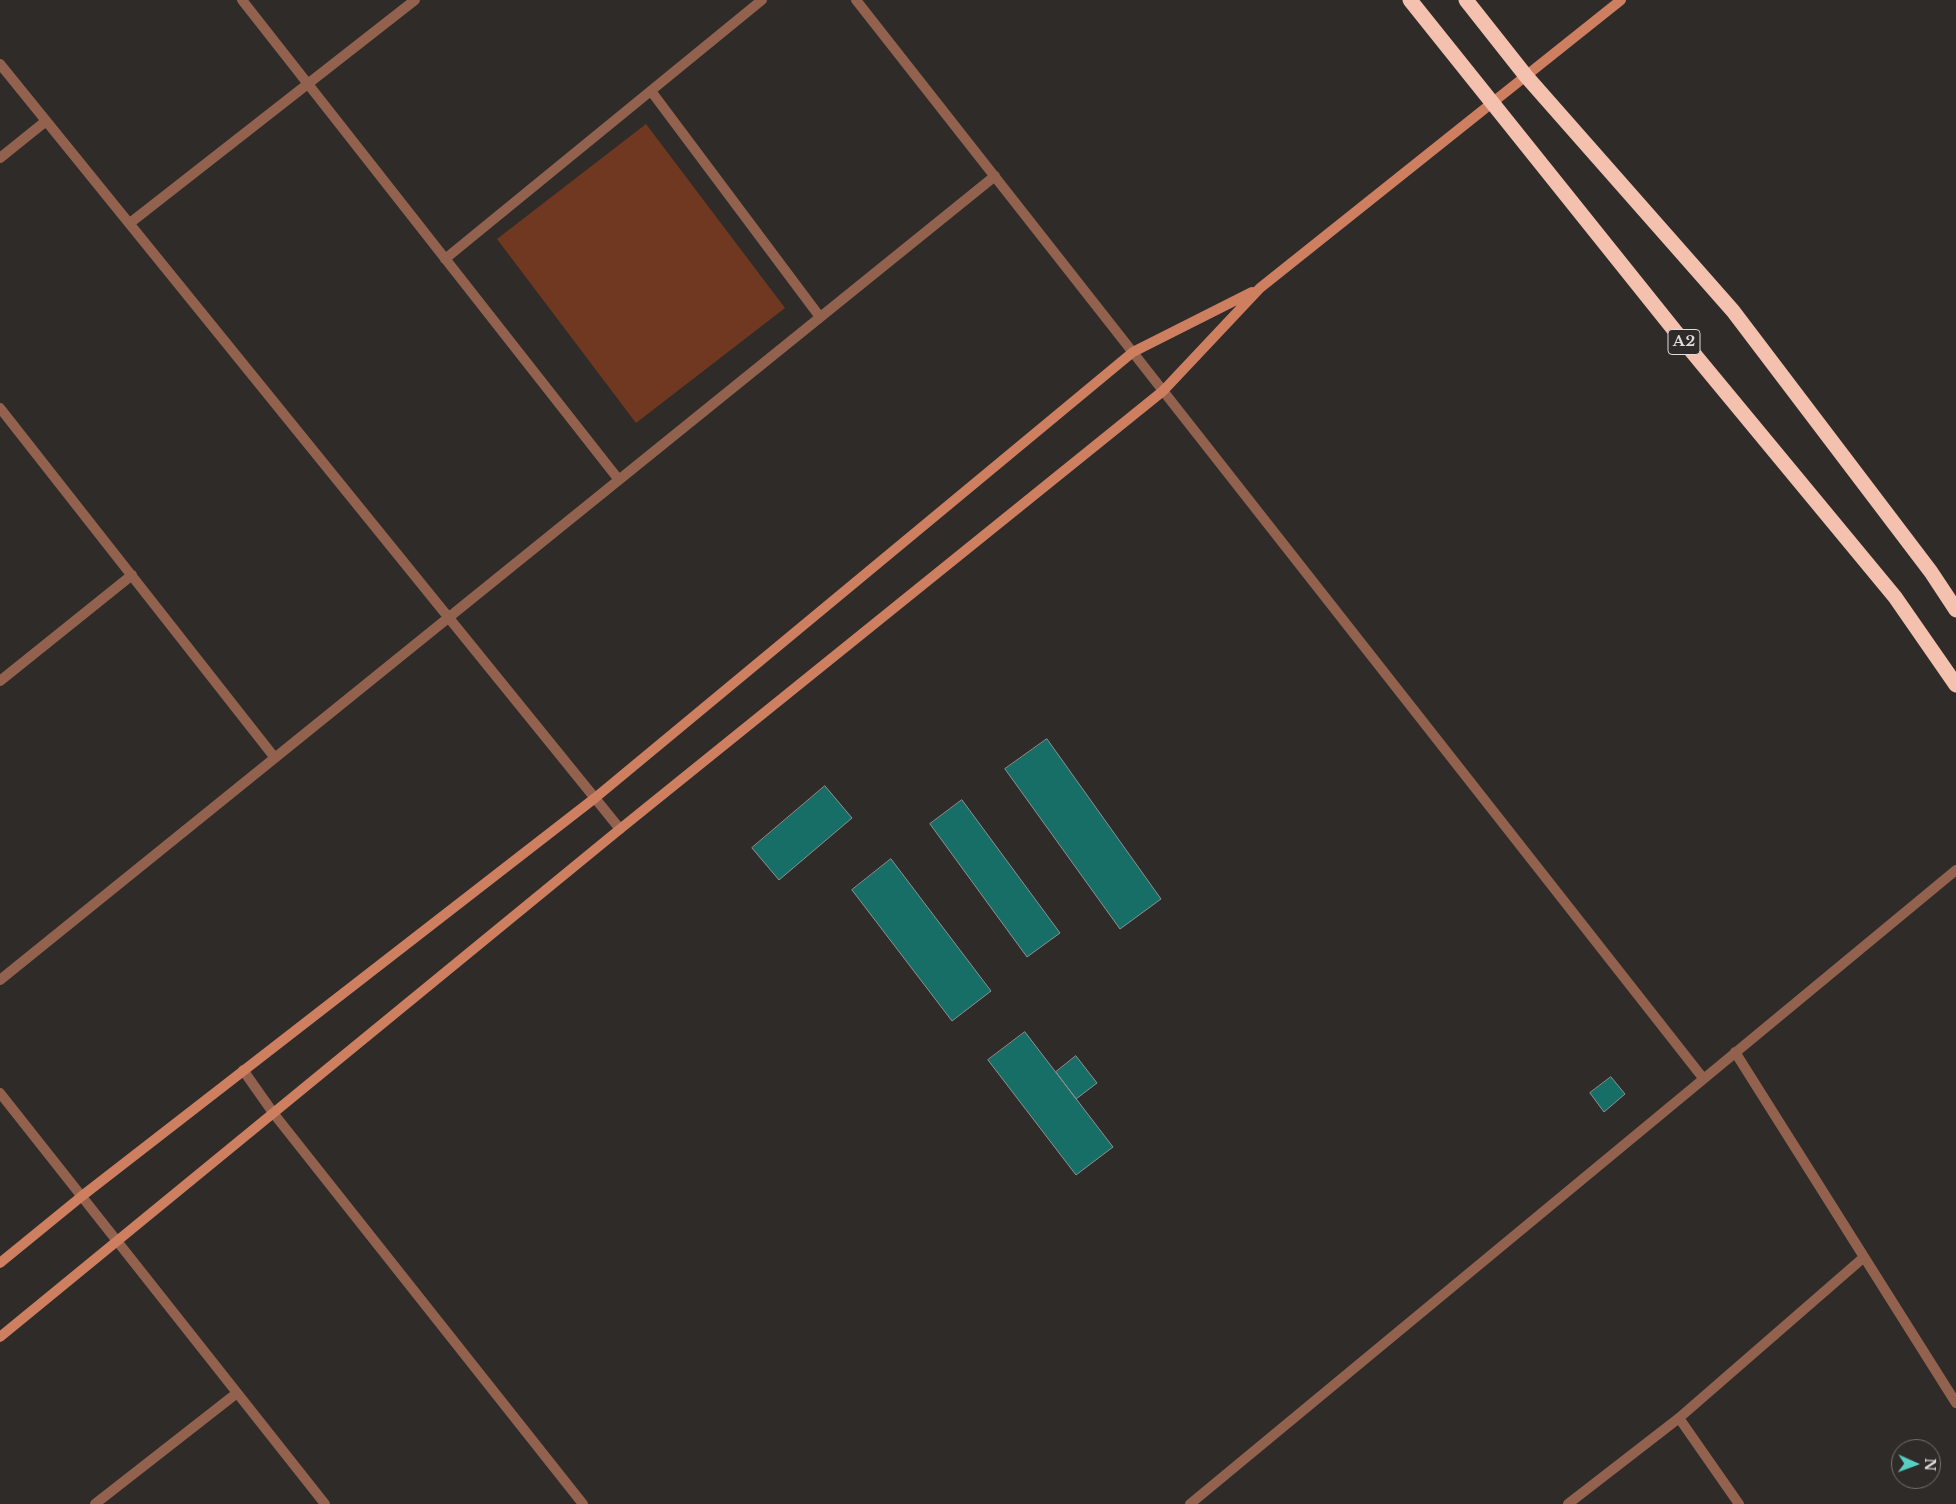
<!DOCTYPE html>
<html>
<head>
<meta charset="utf-8">
<style>
	body { margin:0 }
	#map { position:relative; width:1956px; height:1504px; overflow:hidden; background:#2f2b29; font-family:"Libre Baskerville",serif }
	canvas { display:block }
	.north { position:absolute; left:1891px; top:1439px; width:50px; height:50px; box-sizing:border-box; background:#2f2b29; border:1px solid #757270; border-radius:50%; rotate:92deg; font-size:14px; font-weight:700; line-height:20px; text-align:center; color:#dfdcdb }
	.north::after { content:''; display:block; margin:auto; width:18px; height:22px; background:#57cec1; clip-path:polygon(50% 0,100% 100%,50% 72%,0 100%) }
</style>
</head>
<body>
<div id="map">
<canvas width="1956" height="1504"></canvas>
<div class="north">N</div>
</div>
<script>
const g = document.querySelector('canvas').getContext('2d');
g.lineJoin = 'round';
function fill(path, color) { g.fillStyle = color; g.fill(path, 'evenodd'); }
function strokePath(path, color, width, dash) { g.strokeStyle = color; g.lineWidth = width; g.lineCap = dash ? 'butt' : 'round'; g.setLineDash(dash || []); g.stroke(path); }
function write(font, color, halo, rows, align = 'center') {
  g.font = font + ' "Libre Baskerville",serif'; g.lineWidth = 4.5; g.setLineDash([]); g.textBaseline = 'middle'; g.strokeStyle = halo; g.fillStyle = color; for (const [text, x, y, turn = 0] of rows) {
    g.save(); g.translate(x, y); g.rotate((+turn || 0) * Math.PI / 180); g.textAlign = isNaN(turn) ? turn : align; if (halo) g.strokeText(text, 0, 0); g.fillText(text, 0, 0); g.restore();
  }
}
fill(new Path2D(`
	M646 124 785 308 636 423 497 239Z`), '#703820');
const building = new Path2D(`
	M1047 739 1161 899 1120 929 1005 769Z
	M825 786 852 818 779 880 752 848Z
	M962 800 1060 933 1027 957 930 824Z
	M891 859 991 991 952 1021 852 890Z
	M1025 1032 1113 1147 1076 1175 988 1060Z
	M1076 1056 1097 1083 1076 1099 1056 1072Z
	M1611 1077 1625 1094 1604 1112 1590 1093Z`);
fill(building, '#176e66');
strokePath(building, '#8c9291', 1);
strokePath(new Path2D(`
	M242 0 619 480
	M856 0 1703 1078
	M0 64 620 829
	M651 91 820 317
	M0 158 46 121
	M130 223 415 0
	M445 259 762 0
	M0 408 275 758
	M0 681 132 575
	M0 980 995 176
	M1735 1052 1956 1403
	M243 1070 274 1114 583 1504
	M0 1093 325 1504
	M1679 1418 1739 1504
	M95 1504 237 1393
	M1190 1504 1956 870
	M1568 1504 1679 1418 1863 1258`), '#93624e', 10);
strokePath(new Path2D(`
	M0 1263 82 1196 595 798 1133 352 1252 292
	M0 1337 620 829 1163 391 1260 288 1621 0`), '#ce7f60', 10);
strokePath(new Path2D(`
	M1410 0 1675 331 1895 597 1956 685
	M1466 0 1526 76 1733 311 1931 572 1956 610`), '#f3c1ae', 15);
for (const [x, y, w] of [
	[1684,342,32]
]) { const box = new Path2D(); box.roundRect(x - w / 2, y - 12.5, w, 25, 4); g.fillStyle = '#2f2b29'; g.fill(box); strokePath(box, '#dfdcdb', 1); }
write('bold 15px', '#dfdcdb', null, [
	["A2",1684,342]
]);
</script>
</body>
</html>
